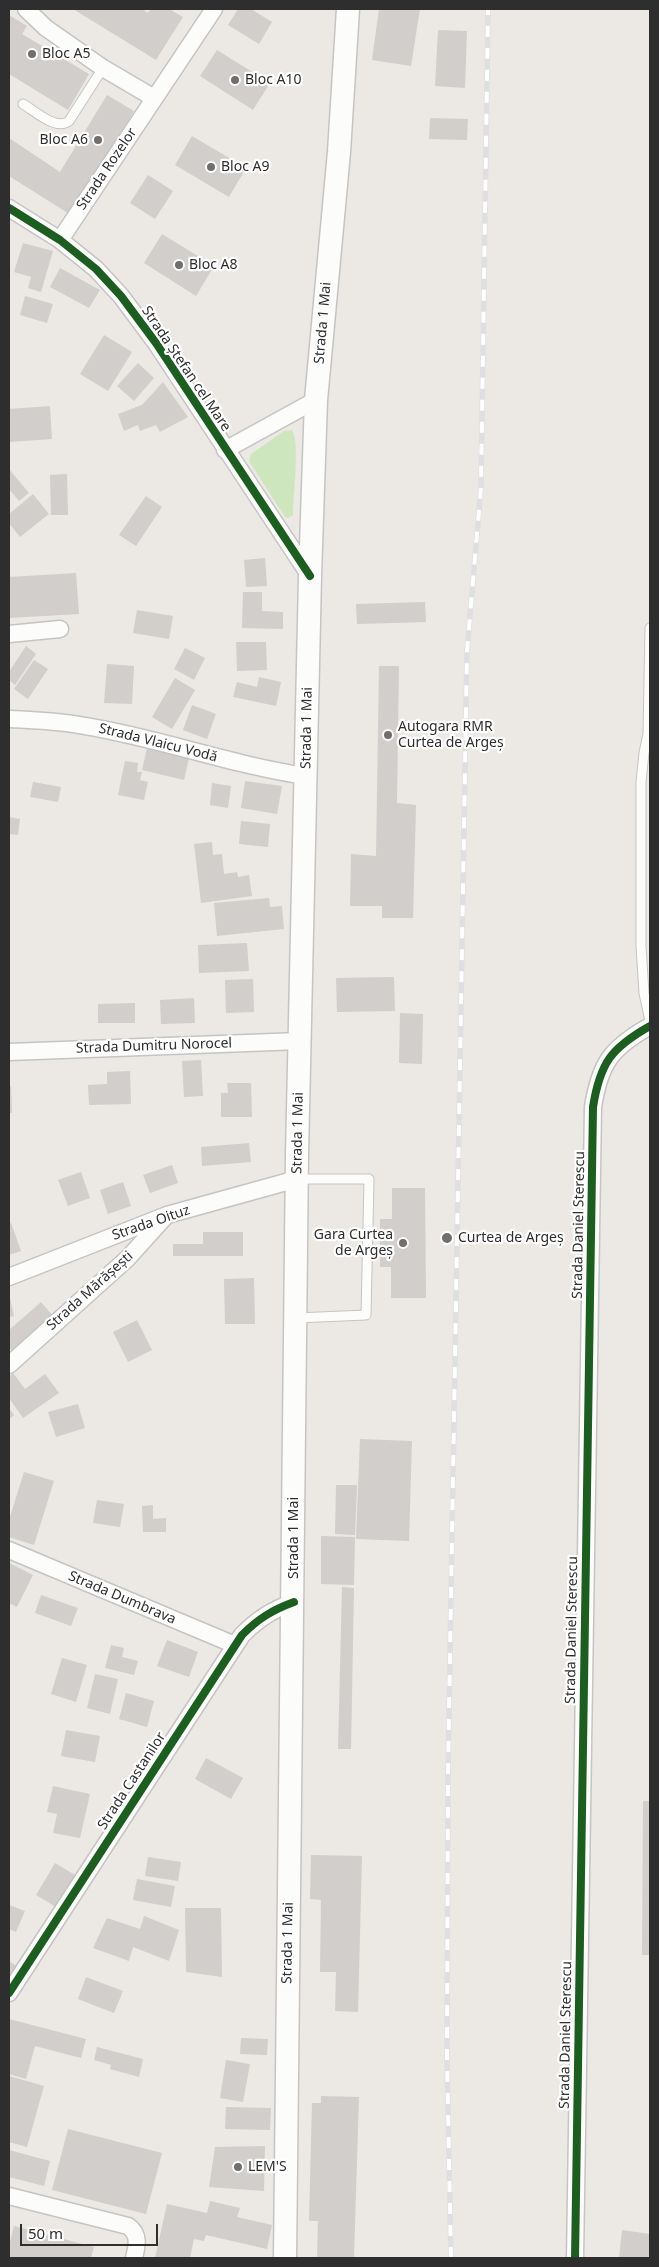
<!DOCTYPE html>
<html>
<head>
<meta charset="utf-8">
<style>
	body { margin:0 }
	#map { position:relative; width:659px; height:2267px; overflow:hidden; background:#ece8e4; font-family:"Noto Sans",sans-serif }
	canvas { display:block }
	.frame { position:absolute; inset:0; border:10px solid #2e2e2e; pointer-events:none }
	.scale { position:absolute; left:20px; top:2224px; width:138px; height:22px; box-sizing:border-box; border:2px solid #2e2e2e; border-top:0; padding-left:6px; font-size:15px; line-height:18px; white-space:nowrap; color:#2e2e2e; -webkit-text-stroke:4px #fff; paint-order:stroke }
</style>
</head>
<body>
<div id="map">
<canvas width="659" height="2267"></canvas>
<div class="frame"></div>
<div class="scale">50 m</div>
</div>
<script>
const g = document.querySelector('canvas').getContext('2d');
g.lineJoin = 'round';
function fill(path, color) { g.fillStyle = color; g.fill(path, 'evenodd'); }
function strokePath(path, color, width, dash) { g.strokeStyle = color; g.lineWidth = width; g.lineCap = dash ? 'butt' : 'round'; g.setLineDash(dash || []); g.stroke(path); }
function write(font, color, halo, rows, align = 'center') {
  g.font = font + ' "Noto Sans",sans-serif'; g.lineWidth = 4.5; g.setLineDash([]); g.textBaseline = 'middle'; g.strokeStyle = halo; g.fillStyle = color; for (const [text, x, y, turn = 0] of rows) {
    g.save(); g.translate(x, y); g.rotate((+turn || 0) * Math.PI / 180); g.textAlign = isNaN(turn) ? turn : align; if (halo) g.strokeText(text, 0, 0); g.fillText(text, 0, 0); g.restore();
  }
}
fill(new Path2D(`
	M292 430C300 441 293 499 293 515L288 518 285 517 249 461 251 454 284 431Z`), '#cee6be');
fill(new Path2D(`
	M73 9H142L148 13 151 9H169L183 17 156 60Z
	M238 9H251L272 22 259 44 228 25Z
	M379 9H420L411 66 372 60Z
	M9 15 27 26 22 34 89 74 68 110 9 74Z
	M438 30 467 31 465 88 435 86Z
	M217 50 270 83 253 110 200 76Z
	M107 95 134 111 71 215 9 176V138L60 172Z
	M430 118 468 119 467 140 429 139Z
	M192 136 246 168 229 197 175 165Z
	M148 175 173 191 155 219 130 203Z
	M162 234 214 266 196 296 144 263Z
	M23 243 53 251 41 292 28 288 31 277 14 272Z
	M60 268 100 290 89 308 50 287Z
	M25 296 53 304 47 323 20 315Z
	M104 335 132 352 108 391 80 374Z
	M138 363 154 378 134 401 117 386Z
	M163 382 188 417 160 432 156 425 140 431 138 425 124 431 118 414 142 405Z
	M50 406 52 439 9 442V409Z
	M9 469 29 493 19 501 9 489Z
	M67 474 68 515H51L50 475Z
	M33 494 49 514 20 537 9 523V514Z
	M146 496 162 507 136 546 119 535Z
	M265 558 267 586 246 587 244 560Z
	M76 573 79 614 9 618V577Z
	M243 592H262V611L283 612V629L242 628Z
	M425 602 426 622 357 624 356 604Z
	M137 610 173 616 169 639 133 633Z
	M236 642H266L267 670 237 671Z
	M26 646 36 654 15 685 9 680V672Z
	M185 648 205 658 194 680 174 669Z
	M34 660 48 669 28 699 14 689Z
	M107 664 134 666 132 704 104 703Z
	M379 666H399L397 803 416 805 413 918H382V906H350L351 854 376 856Z
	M259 677 281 682 276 706 233 697 237 682 257 687Z
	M175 678 195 690 172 729 152 717Z
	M192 705 216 714 207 739 183 730Z
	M148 744 190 754 184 780 142 770Z
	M125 761 138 763 137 772H142L140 780 148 782 144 800 118 795Z
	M245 781 282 786 277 814 241 808Z
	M33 782 61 787 58 802 30 797Z
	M212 783 231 786 228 808 210 805Z
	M9 817 20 819 18 835 9 834Z
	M241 821 270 824 268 847 239 844Z
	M212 842 213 855 222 854 224 874 237 872 238 877 249 875 252 896 201 903 194 844Z
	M269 898 270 907 282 906 284 929 217 936 214 903Z
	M247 943 249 971 199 973 198 945Z
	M394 977 395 1011 337 1012 336 978Z
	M253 979 254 1012 226 1013 225 980Z
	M194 998 195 1023 161 1024 160 1000Z
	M135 1003V1023H98V1004Z
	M400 1013 423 1014 422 1064 399 1063Z
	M201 1060 203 1096 184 1097 182 1061Z
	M130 1071 131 1104 89 1105 88 1085 107 1084V1072Z
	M227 1083H251L252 1117H221V1093H228Z
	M9 1086H11L12 1113H9Z
	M249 1143 251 1162 202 1166 201 1147Z
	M172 1165 178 1183 150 1193 143 1175Z
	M81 1172 90 1198 68 1206 58 1180Z
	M123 1182 131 1206 108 1214 100 1190Z
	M392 1188H425L426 1298H391V1267H380V1219H392Z
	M11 1223 21 1251 9 1255V1224Z
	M203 1232H243V1256H173V1244H203Z
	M254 1278 255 1324H225L224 1279Z
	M9 1294 14 1316 9 1317Z
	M41 1302 53 1316 13 1352 9 1347V1330Z
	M137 1320 152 1350 128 1362 113 1332Z
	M13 1373 25 1389 45 1374 59 1393 23 1418 9 1398V1377Z
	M78 1404 85 1428 56 1437 48 1412Z
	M9 1408 14 1415 9 1419Z
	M360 1439 412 1441 409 1541 356 1539Z
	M24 1472 54 1481 34 1545 9 1537V1520Z
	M336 1485H357L355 1535 335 1534Z
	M97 1500 124 1504 120 1527 93 1523Z
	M153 1505V1519L166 1518V1532H143L142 1506Z
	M321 1536 355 1537 354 1585 321 1584Z
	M9 1563 33 1575 17 1607 9 1603Z
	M342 1587 354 1588 351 1749H338Z
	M41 1595 78 1608 71 1626 35 1613Z
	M167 1640 198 1652 189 1677 157 1666Z
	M111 1645 124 1648 122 1657 138 1661 134 1675 105 1668Z
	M62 1658 87 1665 76 1702 51 1694Z
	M95 1674 118 1679 110 1714 87 1708Z
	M126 1693 154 1701 147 1727 119 1719Z
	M66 1730 100 1736 95 1762 61 1756Z
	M206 1758 243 1778 231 1799 195 1779Z
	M53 1786 90 1794 80 1838 53 1833 57 1814 47 1812Z
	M643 1801H650V1955H642Z
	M311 1855 362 1856 358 2012 335 2011 336 1972H320L321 1900 310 1899Z
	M148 1857 181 1862 178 1881 145 1876Z
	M55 1863 75 1875 56 1907 36 1895Z
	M137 1879 175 1886 171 1907 133 1900Z
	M9 1905 25 1911 16 1932 9 1929Z
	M185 1908H221L222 1977 186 1972Z
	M144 1916 179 1930 169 1961 133 1947 129 1961 93 1948 107 1918 140 1929Z
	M9 1961 21 1969 9 1988Z
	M86 1977 123 1991 114 2013 78 1999Z
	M9 2019 86 2039 81 2058 35 2046 26 2079 9 2074Z
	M241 2038 268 2039 267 2055 240 2054Z
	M97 2047 143 2059 139 2077 110 2069 111 2065 94 2060Z
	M226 2060 250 2064 243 2102 220 2098Z
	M9 2076 44 2086 27 2147 9 2142Z
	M321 2096 359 2097 354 2258H317L318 2221H309L312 2103H321Z
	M226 2107 271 2108 270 2130 225 2129Z
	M68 2129 162 2153 146 2214 52 2190Z
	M265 2146 264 2191 209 2187 215 2147Z
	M9 2150 50 2161 44 2186 9 2177Z
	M210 2201 240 2208 237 2217 272 2225 267 2249 206 2235 204 2241 194 2239 190 2258H155L167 2204 207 2213Z
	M14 2226 94 2247 91 2258H9V2246Z
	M622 2230 650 2234 649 2258H619Z`), '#d1cecb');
const service = new Path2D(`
	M23 104C35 111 56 131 69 121L103 68
	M650 628 648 734 644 753 641 782V946L644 993 650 1021
	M296 1318 366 1315 369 1179H297`);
const minor = new Path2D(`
	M26 9 46 28 103 68 154 98
	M9 208 60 240 96 269 121 296 156 343 310 576
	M60 240 214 9
	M225 450 316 400
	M9 634 60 629
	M9 719C35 720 60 721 85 726 159 738 231 765 306 776
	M9 1052 300 1041
	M9 1277 167 1215 297 1179
	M9 1365 128 1258 165 1217
	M9 1550 235 1645
	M9 1993 242 1635C258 1619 272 1610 294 1602
	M9 2196 128 2226C140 2234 137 2246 134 2258
	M575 2258 593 1107C600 1063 611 1048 650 1026`);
const secondary = new Path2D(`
	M285 2258 297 1154 310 576 316 400 339 152 348 9`);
strokePath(service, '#c5c4c5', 11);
strokePath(minor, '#c5c4c5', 19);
strokePath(secondary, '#c5c4c5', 25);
strokePath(service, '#fcfcfb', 9);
strokePath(minor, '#fcfcfb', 16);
strokePath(secondary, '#fcfcfb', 22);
const rail = new Path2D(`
	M451 2258 447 2059 448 1773 467 651 481 487 488 9`);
strokePath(rail, '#dfdfe1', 5.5);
strokePath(rail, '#fff', 4, [11]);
strokePath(new Path2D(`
	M9 208 60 240 96 269 121 296 156 343 310 576
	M9 1993 242 1635C258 1619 272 1610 294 1602
	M575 2258 593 1107C600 1063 611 1048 650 1026`), '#1b5e20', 8);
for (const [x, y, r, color] of [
	[32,54,5,"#706f6e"],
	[235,80,5,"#706f6e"],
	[98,140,5,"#706f6e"],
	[211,167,5,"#706f6e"],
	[179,265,5,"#706f6e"],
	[388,735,5,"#706f6e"],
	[447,1238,6,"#706f6e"],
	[403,1243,5,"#706f6e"],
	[238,2167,5,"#706f6e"]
]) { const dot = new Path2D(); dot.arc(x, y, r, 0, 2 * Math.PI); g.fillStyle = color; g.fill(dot); strokePath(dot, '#fff', 2); }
write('14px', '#2e2e2e', '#fff', [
	["Bloc A5",42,54],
	["Bloc A10",245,80],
	["Bloc A6",88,140,"right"],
	["Bloc A9",221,167],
	["Bloc A8",189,265],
	["Autogara RMR",398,727],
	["Curtea de Argeș",398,743],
	["Gara Curtea",393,1235,"right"],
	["de Argeș",393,1251,"right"],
	["Curtea de Argeș",458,1238],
	["LEM'S",248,2167]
], 'left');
write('14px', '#2e2e2e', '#fff', [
	["Strada Rozelor",107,169,-56],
	["Strada 1 Mai",323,323,-85],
	["Strada Ștefan cel Mare",186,369,56],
	["Strada 1 Mai",307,728,-89],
	["Strada Vlaicu Vodă",158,743,14],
	["Strada Dumitru Norocel",154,1046,-2],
	["Strada 1 Mai",298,1133,-89],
	["Strada Oituz",151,1223,-19],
	["Strada Daniel Sterescu",579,1225,-89],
	["Strada Mărășești",90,1291,-42],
	["Strada 1 Mai",294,1538,-90],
	["Strada Dumbrava",122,1598,23],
	["Strada Daniel Sterescu",572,1630,-89],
	["Strada Castanilor",132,1781,-57],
	["Strada 1 Mai",288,1943,-89],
	["Strada Daniel Sterescu",566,2035,-89]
]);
</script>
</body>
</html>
